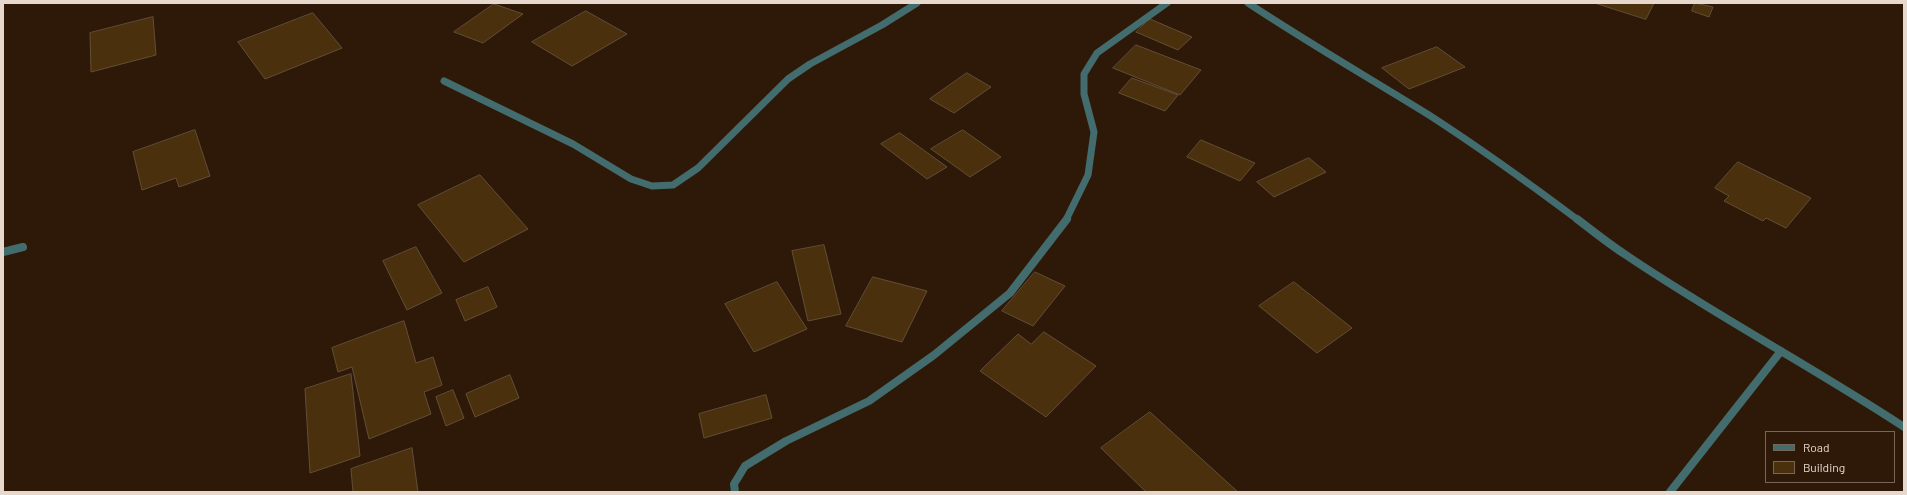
<!DOCTYPE html>
<html>
<head>
<meta charset="utf-8">
<style>
	body { margin:0 }
	#map { position:relative; width:1907px; height:495px; overflow:hidden; background:#2e1908; font-family:Barlow,sans-serif }
	canvas { display:block }
	.frame { position:absolute; inset:0; border:4px solid #e7d8cd; pointer-events:none }
	.legend { position:absolute; left:1765px; top:431px; width:130px; height:52px; box-sizing:border-box; background:#2e1908; border:1px solid #786557; margin:0; padding:5px 7px; list-style:none; font-size:12px; color:#e7d8cd }
	.legend li { display:flex; align-items:center; gap:8px; height:20px }
	.legend b { width:20px; border:1px solid #786557 }
</style>
</head>
<body>
<div id="map">
<canvas width="1907" height="495"></canvas>
<div class="frame"></div>
<ul class="legend">
<li><b style="height:5px;background:#426c6d"></b>Road</li>
<li><b style="height:11px;background:#4b300d"></b>Building</li>
</ul>
</div>
<script>
const g = document.querySelector('canvas').getContext('2d');
g.lineJoin = 'round';
function fill(path, color) { g.fillStyle = color; g.fill(path, 'evenodd'); }
function strokePath(path, color, width, dash) { g.strokeStyle = color; g.lineWidth = width; g.lineCap = dash ? 'butt' : 'round'; g.setLineDash(dash || []); g.stroke(path); }
const building = new Path2D(`
	M1595 3H1654L1646 19Z
	M1695 3 1713 7 1709 17 1692 11Z
	M494 4 523 14 483 43 454 32Z
	M586 11 627 34 572 66 532 42Z
	M313 13 342 48 265 79 238 42Z
	M153 17 156 55 91 72 90 33Z
	M1150 19 1192 37 1178 50 1136 32Z
	M1136 45 1201 70 1180 95 1113 68Z
	M1437 47 1465 67 1409 89 1382 68Z
	M967 73 991 87 954 113 930 99Z
	M1132 78 1178 95 1165 111 1119 93Z
	M195 130 210 176 179 187 176 178 142 190 133 152Z
	M963 130 1001 157 970 177 931 149Z
	M900 133 947 167 927 179 881 144Z
	M1201 140 1255 163 1240 181 1187 157Z
	M1309 158 1326 172 1274 197 1257 182Z
	M1738 162 1811 198 1786 228 1766 218 1763 221 1724 201 1729 196 1715 188Z
	M480 175 528 229 464 262 418 205Z
	M824 245 841 314 808 321 792 251Z
	M416 247 442 293 407 310 383 261Z
	M1035 272 1065 286 1033 326 1002 311Z
	M873 277 927 291 902 342 846 326Z
	M777 282 807 329 754 352 725 304Z
	M1294 282 1352 328 1317 353 1259 306Z
	M488 287 497 307 465 321 456 300Z
	M404 321 416 363 433 357 442 385 424 392 431 414 369 439 352 367 338 372 332 348Z
	M1044 332 1096 366 1046 417 980 371 1018 334 1031 344Z
	M351 374 360 456 310 473 305 389Z
	M510 375 519 398 475 417 466 394Z
	M453 390 464 418 446 426 436 397Z
	M766 395 772 418 704 438 699 414Z
	M1150 412 1238 492H1146L1101 448Z
	M412 448 418 492H353L351 469Z`);
fill(building, '#4b300d');
strokePath(building, '#624e38', 1);
strokePath(new Path2D(`
	M1248 3C1307 42 1369 78 1429 115 1480 148 1530 184 1578 220
	M444 81 573 144 631 179 652 186 673 185 698 168 788 79 810 64 882 25 917 3
	M1066 220 1088 175 1094 132 1084 94V74L1097 53 1167 3`), '#426c6d', 7);
strokePath(new Path2D(`
	M1577 219C1593 231 1609 244 1626 255 1716 316 1813 367 1904 427
	M3 252 23 247
	M735 492 734 484 745 466 786 441 869 401 934 355 1010 293 1067 219
	M1670 492 1781 351`), '#426c6d', 8);
</script>
</body>
</html>
